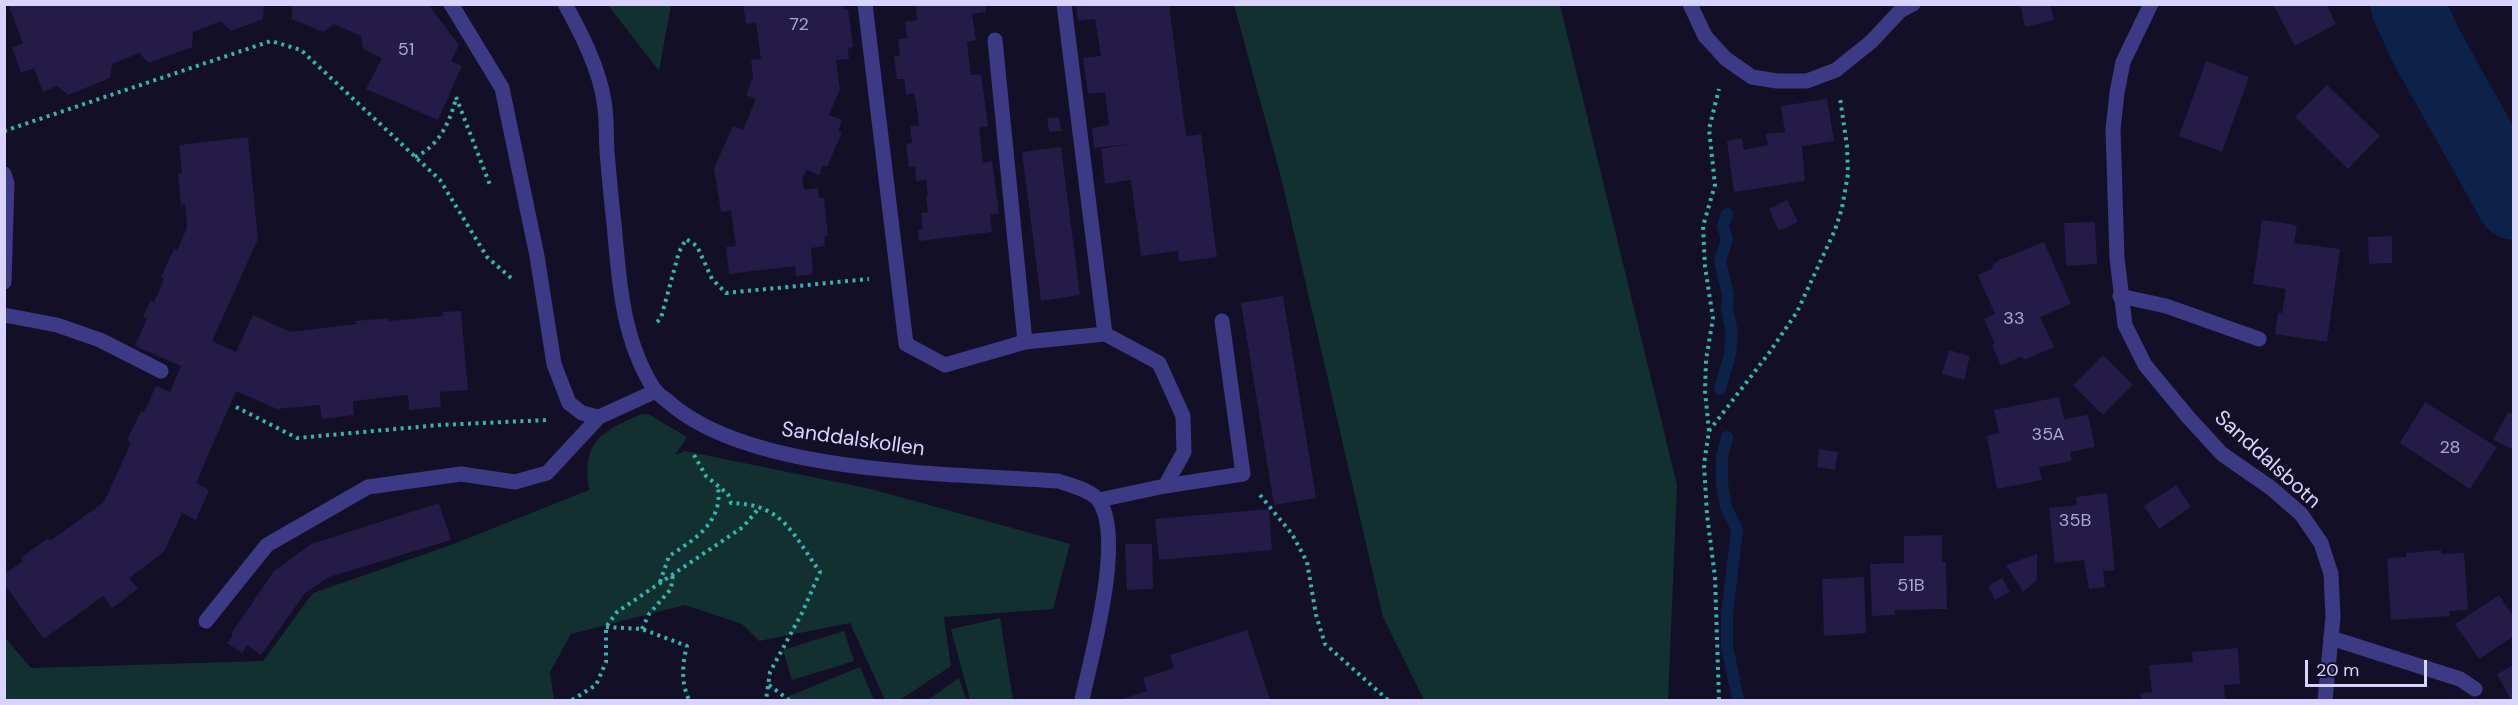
<!DOCTYPE html>
<html>
<head>
<meta charset="utf-8">
<style>
	body { margin:0 }
	#map { position:relative; width:2518px; height:705px; overflow:hidden; background:#130f26; font-family:"DM Sans",sans-serif }
	canvas { display:block }
	.frame { position:absolute; inset:0; border:6px solid #d9d4ff; pointer-events:none }
	.scale { position:absolute; left:2305px; top:660px; width:122px; height:27px; box-sizing:border-box; border:3px solid #d9d4ff; border-top:0; padding-left:8px; font-size:18px; line-height:21px; white-space:nowrap; color:#d9d4ff; -webkit-text-stroke:4px #130f26; paint-order:stroke }
</style>
</head>
<body>
<div id="map">
<canvas width="2518" height="705"></canvas>
<div class="frame"></div>
<div class="scale">20 m</div>
</div>
<script>
const g = document.querySelector('canvas').getContext('2d');
g.lineJoin = 'round';
function fill(path, color) { g.fillStyle = color; g.fill(path, 'evenodd'); }
function strokePath(path, color, width, dash) { g.strokeStyle = color; g.lineWidth = width; g.lineCap = dash ? 'butt' : 'round'; g.setLineDash(dash || []); g.stroke(path); }
function write(font, color, halo, rows, align = 'center') {
  g.font = font + ' "DM Sans",sans-serif'; g.lineWidth = 4.5; g.setLineDash([]); g.textBaseline = 'middle'; g.strokeStyle = halo; g.fillStyle = color; for (const [text, x, y, turn = 0] of rows) {
    g.save(); g.translate(x, y); g.rotate((+turn || 0) * Math.PI / 180); g.textAlign = isNaN(turn) ? turn : align; if (halo) g.strokeText(text, 0, 0); g.fillText(text, 0, 0); g.restore();
  }
}
fill(new Path2D(`
	M608 5H671L659 71Z
	M1234 5H1560L1677 485 1668 700H1424L1383 617 1282 181Z
	M642 414H648L687 437 675 455 685 451 871 489 1070 544 1053 609 944 617 951 666 900 700H885L850 623 759 641 742 624 685 605 571 634 550 672 554 700H5V638L31 668 263 661 313 593 451 545 589 490C582 441 600 432 642 414Z
	M1000 618 1013 700H970L951 629Z
	M844 631 854 661 792 680 783 650Z
	M860 667 874 700H779L787 697Z
	M959 678 966 700H928Z`), '#12302f');
strokePath(new Path2D(`
	M1720 389 1730 354 1732 333 1727 308 1728 295 1720 261 1727 239 1723 226 1727 214
	M1727 437 1722 457V483L1726 507 1737 530 1727 614V646L1738 700`), '#0c2248', 12);
strokePath(new Path2D(`
	M2407 4 2426 46 2514 203`), '#0c2248', 74);
fill(new Path2D(`
	M8 4H264L263 19 231 31 221 21 193 32 192 47 149 63 139 53 112 64 110 78 68 95 57 86 43 92 34 68 21 73 12 48 23 43Z
	M292 4H428L459 45 451 61 462 66 438 120 366 89 382 58 363 49 361 36 334 24 323 32 292 19Z
	M743 4H843L844 10 848 9 853 47 848 48 849 59 836 60 840 89 829 115 842 120 838 131 842 132 827 167 823 165 819 175 807 170 802 179 804 190 818 188 819 198H824L828 235 824 236 825 246 811 248 813 274 796 276 795 266 729 274 726 247 736 246 731 211 721 212 714 168 733 126 743 130 756 99 746 95 753 77 751 60 761 59 756 23 746 24Z
	M916 4H985L986 12 972 14 976 40 967 42 971 75 981 74 988 126 979 128 983 163 992 161 999 213 990 215 992 232 919 241 918 230 923 229 921 213 928 212 926 196H928L926 180 916 181 915 166 909 167 906 144 912 143 910 127 919 125 917 109 914 93 906 95 904 79H897L894 56H900L898 39 907 38 905 22 917 20Z
	M1076 4H1169L1186 136 1201 134 1217 257 1179 262 1178 251 1141 256 1131 180 1105 184 1101 149 1127 144 1094 148 1092 128 1109 125 1105 92 1088 94 1083 58 1101 56 1095 19 1078 21Z
	M2020 4H2050L2054 20 2025 27Z
	M2273 4H2326L2336 24 2295 46Z
	M2206 61 2249 77 2222 152 2179 136Z
	M2327 85 2380 136 2348 169 2295 117Z
	M1827 99 1834 141 1802 146 1805 181 1734 192 1727 141 1742 138 1744 150 1768 145 1766 134 1785 132 1781 106Z
	M1059 117 1061 131 1049 132 1047 118Z
	M248 137 258 239 212 341 236 352 253 315 290 332 356 324 355 321 388 318 389 321 443 316V312L461 311 468 390 440 392 441 407 409 410 408 395 353 401 354 415 322 419 320 405 277 409 236 391 196 483 209 490 196 520 182 513 164 552 129 578 138 589 112 608 103 596 44 639 5 585V574L23 561 21 558 48 538 50 541 104 502 131 443 127 440 141 411 144 412 156 386 170 392 181 366 135 346 147 319 143 317 151 300 154 302 164 279 161 277 174 249 177 250 187 228 185 204 181 205 178 174 182 172 179 145Z
	M1061 147 1080 295 1041 301 1022 152Z
	M1787 200 1798 222 1779 231 1769 209Z
	M2262 220 2297 225 2294 243 2340 249 2327 342 2275 334 2278 313H2282L2286 289 2253 284Z
	M2095 222 2097 264 2066 266 2064 223Z
	M2392 236V263L2369 264 2368 237Z
	M2044 242 2071 304 2040 317 2054 347 2024 360 2022 356 2001 366 1992 345 1995 344 1984 319 1995 314 1978 275 1993 268 1992 266 1999 260Z
	M1283 296 1316 498 1274 505 1241 303Z
	M1949 350 1970 356 1964 380 1942 374Z
	M2103 355 2133 385 2103 415 2073 385Z
	M2059 397 2064 419 2088 415 2095 447 2070 452 2072 461 2039 467 2042 480 1997 489 1987 436 1999 433 1994 410Z
	M2425 402 2497 447 2470 489 2400 443Z
	M2508 412 2514 415V450L2493 440Z
	M1819 449 1838 452 1835 470 1817 467Z
	M2176 485 2191 507 2159 529 2144 506Z
	M2107 493 2115 570 2103 571 2105 587 2089 589 2084 560 2055 563 2049 508 2077 505 2076 497Z
	M439 503 451 540 329 577 305 593 261 655 247 645 242 653 227 643 233 635 231 634 274 571 311 544Z
	M1269 509 1272 550 1159 560 1155 519Z
	M1942 535V562H1946L1947 609 1895 610V615L1872 616 1870 564 1904 563V536Z
	M1125 544H1152L1153 589 1127 590Z
	M2441 550V554L2464 553 2468 610 2449 611 2450 616 2391 620 2387 558 2406 557V553Z
	M2037 554V580L2023 592 2006 565Z
	M1864 577 1866 633 1824 636 1822 579Z
	M2002 578 2010 592 1995 600 1988 586Z
	M2499 595 2514 617V636L2479 659 2455 624Z
	M1247 630 1270 700H1120L1147 691 1143 678 1174 668 1170 655Z
	M2238 648 2240 684 2224 685 2225 700H2141L2140 693 2152 692 2149 665 2193 662 2192 652Z
	M2514 665V700H2511L2497 674Z`), '#241b47');
strokePath(new Path2D(`
	M456 97 490 185
	M4 131 271 41 301 50 440 180 487 257 511 278
	M415 157C439 146 450 122 456 98
	M657 322 661 318 679 252 686 239 697 246 712 279 726 293 869 279
	M236 407 297 438 440 425 547 420
	M1709 431 1705 391 1706 360 1713 318 1705 267 1703 226 1715 185 1709 129 1719 89
	M694 455 706 476 728 494 731 503C784 504 793 535 820 572L802 613 770 672 766 700
	M1260 495 1292 534 1307 562 1316 615 1325 644 1388 700
	M660 582 669 556C694 540 723 522 718 488
	M606 627 642 629 687 646C682 665 681 682 689 700
	M642 629 649 614 671 589 673 574
	M769 685 789 700
	M572 700 596 685 606 662V627L617 612 743 527 760 507
	M1719 700 1715 577 1707 515 1704 464 1709 431 1769 353 1797 312 1835 230 1842 208 1848 174 1847 146 1840 98`), '#2fb8b0', 4, [3, 4.5]);
strokePath(new Path2D(`
	M451 4 502 88 537 256 554 364 569 403 582 413 599 417
	M865 4 906 344 945 365 1025 342 1105 334 1159 363 1183 416 1184 452 1165 486 1099 500
	M1064 4 1105 334
	M1690 4 1705 36 1726 59
	M995 40 1025 342
	M2120 296 2166 306 2259 339
	M4 315 57 325 100 340 161 371
	M1165 486 1243 474 1222 321
	M206 621 267 545 368 487 461 474 515 482 547 473 599 417 656 391
	M2331 638 2460 679 2475 689`), '#3d3a85', 15);
strokePath(new Path2D(`
	M565 4C581 33 599 68 604 101 607 117 606 134 607 151 609 175 611 199 614 223 619 281 622 339 654 389 658 395 666 399 671 404 755 475 950 473 1058 481 1070 485 1092 490 1099 501 1125 538 1091 657 1082 700
	M2151 4 2123 62 2117 93 2113 129 2117 258 2125 325 2145 365 2188 417 2222 454 2271 488 2301 514 2321 543 2331 574 2333 617 2325 700
	M1726 59 1752 77 1777 81H1807L1836 70 1872 41 1900 11 1913 4
	M4 174 7 183 4 282`), '#3d3a85', 15);
write('18px', '#aca6d1', null, [
	["72",799,25],
	["51",406,50],
	["33",2014,319],
	["35A",2048,435],
	["28",2450,448],
	["35B",2075,521],
	["51B",1911,586]
]);
write('21px', '#d9d4ff', '#130f26', [
	["Sanddalskollen",853,440,8],
	["Sanddalsbotn",2267,460,42]
]);
</script>
</body>
</html>
